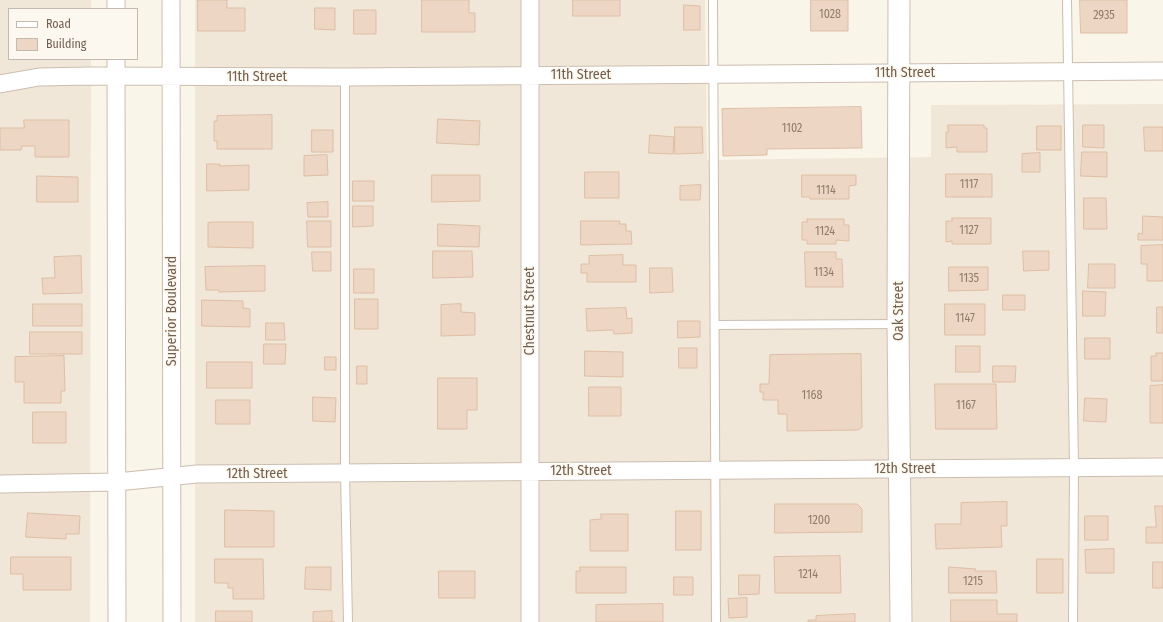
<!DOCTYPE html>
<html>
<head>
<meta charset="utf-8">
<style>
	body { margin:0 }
	#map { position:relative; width:1163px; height:622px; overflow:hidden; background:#faf5e9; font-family:"Fira Sans Condensed",sans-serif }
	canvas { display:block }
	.legend { position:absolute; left:8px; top:8px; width:130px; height:52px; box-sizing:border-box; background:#fdf8ef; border:1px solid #c5baaf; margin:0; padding:5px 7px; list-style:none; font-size:12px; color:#725e4f }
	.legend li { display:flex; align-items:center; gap:8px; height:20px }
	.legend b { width:20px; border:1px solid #c5baaf }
</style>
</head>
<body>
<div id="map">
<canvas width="1163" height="622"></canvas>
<ul class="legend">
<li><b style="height:5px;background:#fff"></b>Road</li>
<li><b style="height:11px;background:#edd6c3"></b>Building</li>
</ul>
</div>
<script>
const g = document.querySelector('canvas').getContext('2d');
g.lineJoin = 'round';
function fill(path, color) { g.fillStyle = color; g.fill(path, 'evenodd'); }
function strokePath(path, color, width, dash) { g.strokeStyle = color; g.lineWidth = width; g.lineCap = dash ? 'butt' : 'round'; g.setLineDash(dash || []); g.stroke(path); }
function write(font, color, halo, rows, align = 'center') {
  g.font = font + ' "Fira Sans Condensed",sans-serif'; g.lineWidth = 3; g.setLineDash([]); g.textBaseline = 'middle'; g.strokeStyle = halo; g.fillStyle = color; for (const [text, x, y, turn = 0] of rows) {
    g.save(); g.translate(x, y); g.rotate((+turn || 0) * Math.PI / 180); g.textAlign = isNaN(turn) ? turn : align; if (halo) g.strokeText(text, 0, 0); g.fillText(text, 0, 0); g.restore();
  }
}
fill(new Path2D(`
	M0 0H91V9H9V59H91L90 622H0Z
	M195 0H705L707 160 931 157V105L1163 104V622H195Z`), '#f1e7d8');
const building = new Path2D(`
	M198 0H227V8H245V31H198Z
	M422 0H469V13H475V32H422Z
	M573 0H620V16H573Z
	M811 0H848V31H811Z
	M1080 0H1127V33H1081Z
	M684 5 700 6V30H684Z
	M315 8H335V30L315 29Z
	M354 10H376V34H354Z
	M861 107 862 148 767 149V155L723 156 722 109Z
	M272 115V149H217V141H214V121H217V116Z
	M438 119 480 121 479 145 437 143Z
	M24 120H69V157H35V146H22L21 150H0V128H24Z
	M948 125H984V128H987V152H957V147L946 148V132H948Z
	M1083 125H1104V148L1083 147Z
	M1037 126H1061V150H1037Z
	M675 127H702L703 153 675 154Z
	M1144 127H1163V151H1145Z
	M312 130H333V152H312Z
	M650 135 674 137 673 154 649 153Z
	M1082 152H1107V177L1081 176Z
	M1040 153V172H1022V154Z
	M327 155 328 175 304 176V156Z
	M207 164H220L219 166 249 165V190L207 191Z
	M585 172H619V198H585Z
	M946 174H992V197H946Z
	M432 175H480V201L432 202Z
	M802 175H856V185L849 186V199H810V197H802Z
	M37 176 78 177V202H37Z
	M353 181H374V201H353Z
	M701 185 700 200H680V186Z
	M1084 198H1106L1107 229H1084Z
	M328 202V217H308L307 203Z
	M353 206H373V226L353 227Z
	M1143 216 1163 217V240H1138V233L1142 234Z
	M952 218H991V244H952V241L946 242V221H952Z
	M807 219H844V225H849V241L836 240V244H807V240H802V222H807Z
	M307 221H331V247H308Z
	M581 221H620L619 224H626V231H631L632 244 581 245Z
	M214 222H253V248L208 247V223Z
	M438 224 480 226 479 247 438 246Z
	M1163 245V281H1147V264H1141V246Z
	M433 251H472L473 277 433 278Z
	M1023 251H1049V270L1024 271Z
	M312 252H331V271H313Z
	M805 252H836V259H842L843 287H806Z
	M623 255V265H636V282H587V273H581V264H589V256Z
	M81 256 82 293 43 294 42 278H55L54 257Z
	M1089 264H1115V288H1088Z
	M265 266V291L219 292V290H206L205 267Z
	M949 267H988V290L949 291Z
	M650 268H672L673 292 650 293Z
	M354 269H374V293H354Z
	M1083 291 1106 292 1105 316H1083Z
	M1003 295H1025V310H1003Z
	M355 299H378V329H355Z
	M202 300 243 301V308L250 309V327L202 326Z
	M33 304H82V326H33Z
	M461 304V312L475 313V335L441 336V305Z
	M945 304H985V335H945Z
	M1157 307H1163V333H1157Z
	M626 308 627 319 632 318V333L614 334 613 330 587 331 586 309Z
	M678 321H700V337L678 338Z
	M266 323H284L285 340H266Z
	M30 332H82V354H30Z
	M1085 338H1110V359H1085Z
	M264 344H286L285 364H264Z
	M956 346H980V372H956Z
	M679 348H697V368H679Z
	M585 351 623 352V377L585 376Z
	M1156 353H1163V381H1151V356H1156Z
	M861 354 862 427 858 430 787 431V414H778V400H763V392H760V384H769L770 355Z
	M64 356 65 391H61V403H24V382H15V357Z
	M325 357H336V370H325Z
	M207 362H252V388H207Z
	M357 366H367V384H357Z
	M993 366H1016L1015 382H993Z
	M438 378H477V410H467V429H438Z
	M935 384H996L997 429H936Z
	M1163 385V423H1150V386Z
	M589 387H621V416H589Z
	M313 397 336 398 335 422 313 421Z
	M1085 398 1107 399 1106 422 1084 421Z
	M216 400H250V424H216Z
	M33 412H66V443H33Z
	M1007 502V526H1001L1002 547 936 549 935 524H961V503Z
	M775 504H857L862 509V532L775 533Z
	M1155 506H1163V543H1146V527H1156Z
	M225 510 274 511V547H225Z
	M676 511H701V550H676Z
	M28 513 80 516 79 534H66V539L26 537Z
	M601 514H628V551H590V520L601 519Z
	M1085 516H1108V540H1085Z
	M1114 549V573H1086L1085 550Z
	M840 556 841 593H775L774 557Z
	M11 557H71V590H23V574H11Z
	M215 559H263L264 599H233V588H228V583H215Z
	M1037 559H1063V593H1037Z
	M1153 562H1163V588H1153Z
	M306 567H331V590L305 589Z
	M580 567H626V593H576V571H580Z
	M949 567 976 569 975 571H996L997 593H949Z
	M439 571H475V598H439Z
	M739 575H760L759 594 739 595Z
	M674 577H693V595H674Z
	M747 598V617L729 618 728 599Z
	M951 600H997V614H1017V622H951Z
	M663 604V622H596V605Z
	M216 611H252V622H216Z
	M332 611V622H335H313V612Z
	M855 614V622H808V620H816V616Z`);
fill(building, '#edd6c3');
strokePath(building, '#debea5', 1);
const service = new Path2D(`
	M713 0 716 622
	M1067 0 1074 467 1073 622
	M345 77V473L348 622
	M715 325 898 324`);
const minor = new Path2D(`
	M116 0V9
	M171 0 172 622
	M116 59 117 622
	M0 84 39 77 92 76 345 77 1163 71
	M0 484 117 482 197 474 1163 467
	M530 622V0`);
const tertiary = new Path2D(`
	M899 0 898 324 901 622`);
strokePath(service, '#ccbdb0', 10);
strokePath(minor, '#ccbdb0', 19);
strokePath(tertiary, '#ccbdb0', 23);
strokePath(service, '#fff', 8);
strokePath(minor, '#fff', 17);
strokePath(tertiary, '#fff', 21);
write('12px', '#917c6c', null, [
	["1028",830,15],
	["2935",1104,16],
	["1102",792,129],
	["1117",969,185],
	["1114",826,191],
	["1127",969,231],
	["1124",825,232],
	["1134",824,273],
	["1135",969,279],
	["1147",965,319],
	["1168",812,396],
	["1167",966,406],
	["1200",819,521],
	["1214",808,575],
	["1215",973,582]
]);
write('14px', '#725e4f', '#fdf8ef', [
	["11th Street",905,73],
	["11th Street",581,75],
	["11th Street",257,77],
	["Superior Boulevard",172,311,-90],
	["Chestnut Street",530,311,-90],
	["Oak Street",899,311,-90],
	["12th Street",905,469],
	["12th Street",581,471],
	["12th Street",257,474]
]);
</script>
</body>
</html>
